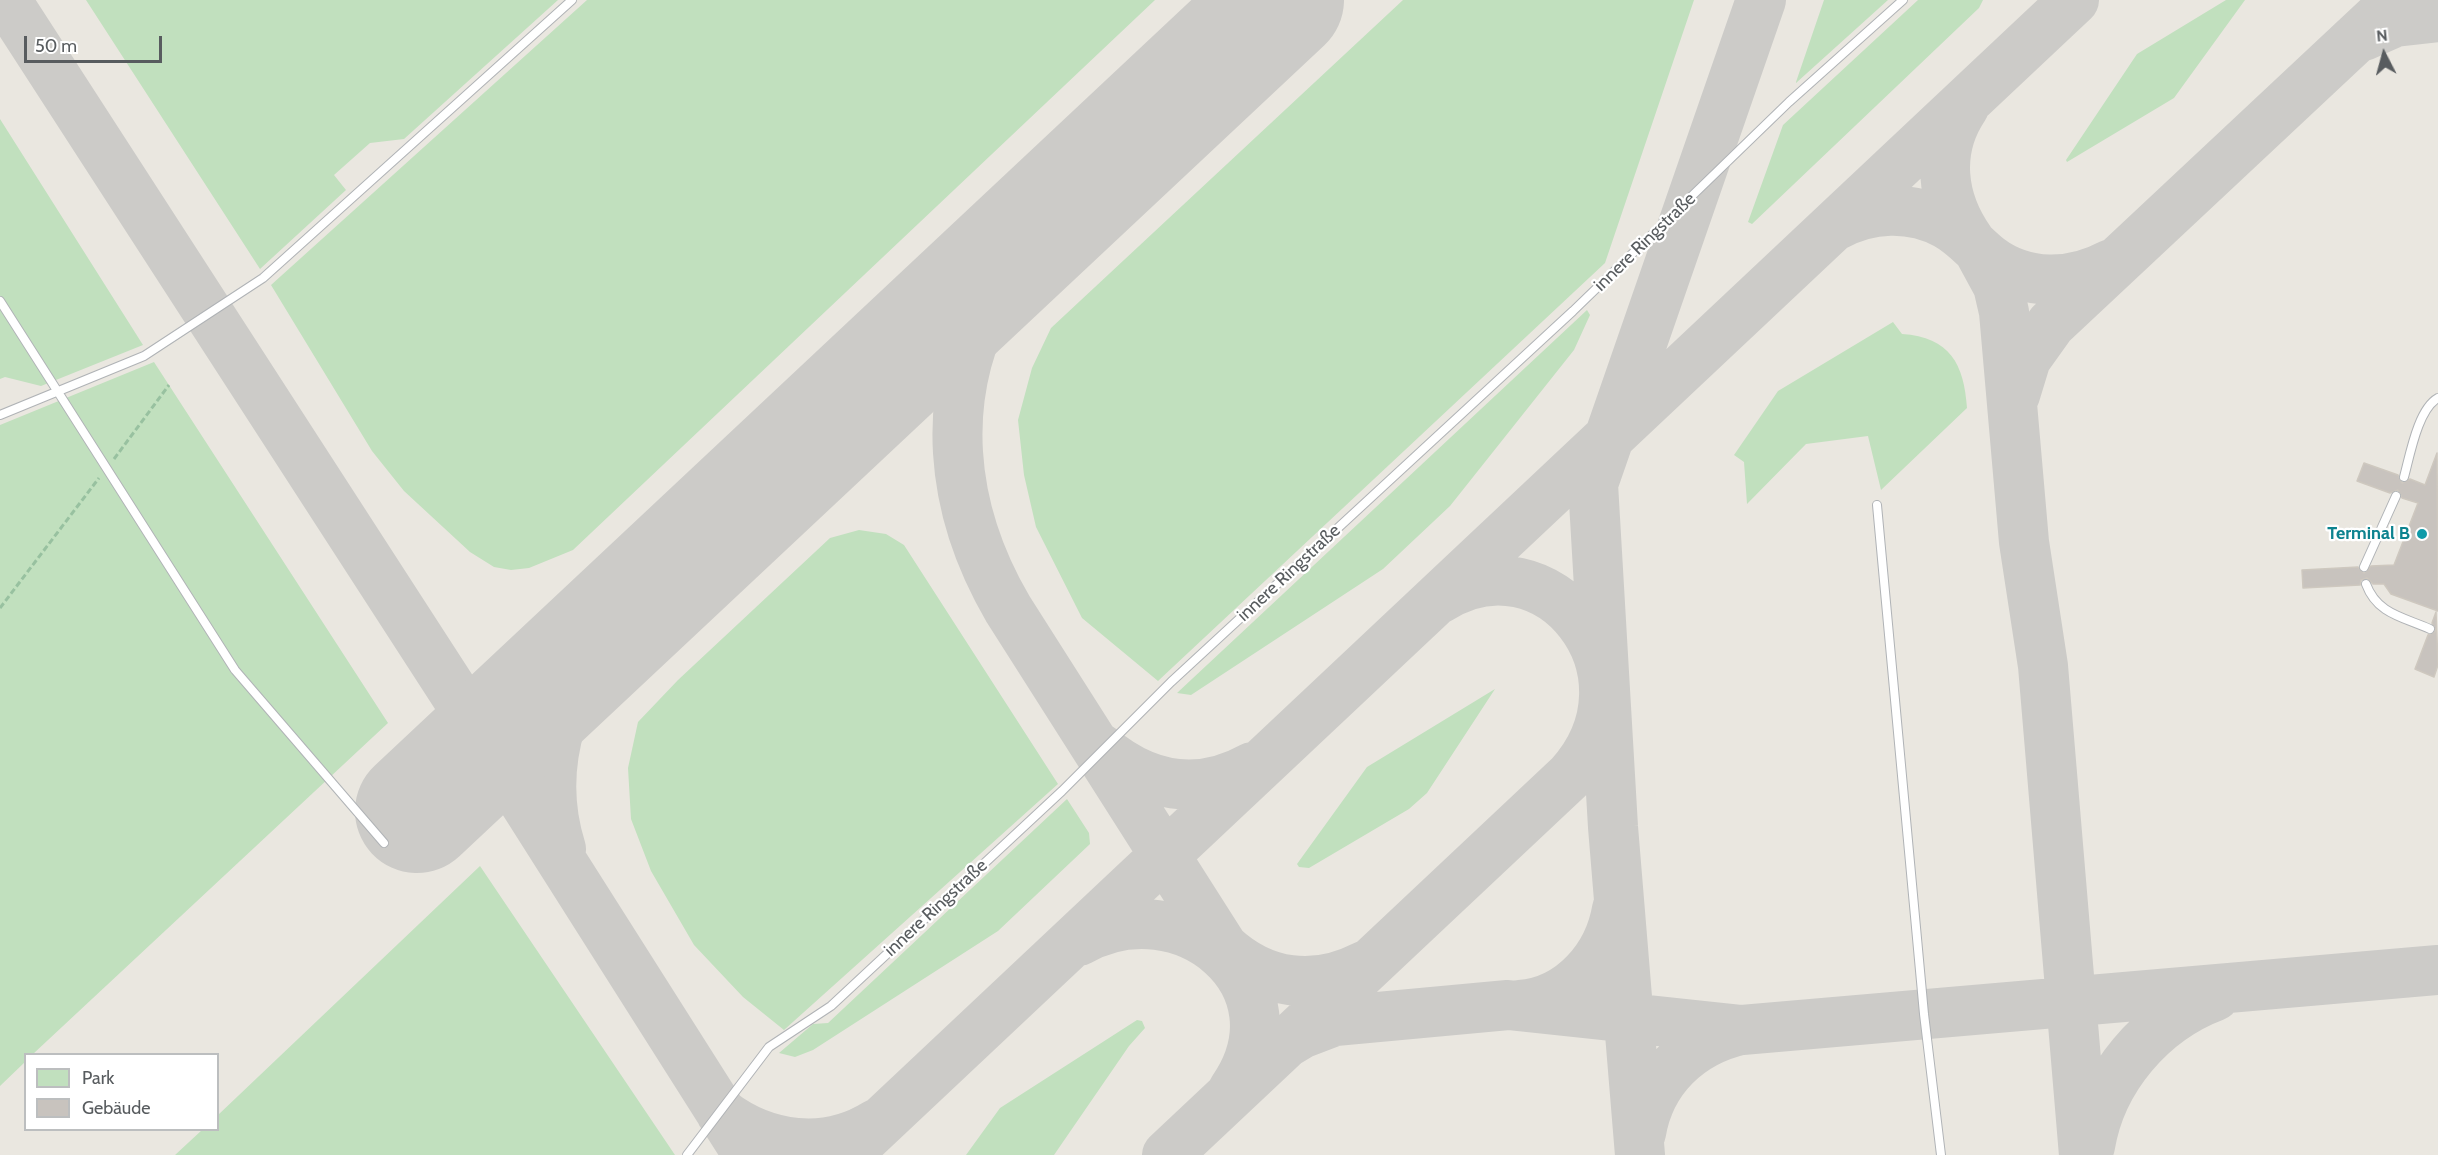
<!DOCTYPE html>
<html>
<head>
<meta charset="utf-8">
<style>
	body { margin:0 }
	#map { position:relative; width:2438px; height:1155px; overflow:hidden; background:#eae7e0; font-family:Cabin,sans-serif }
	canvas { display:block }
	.legend { position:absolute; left:24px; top:1053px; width:195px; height:78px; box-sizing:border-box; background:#fff; border:2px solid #bcbebf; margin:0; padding:8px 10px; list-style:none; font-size:18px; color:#585c5f }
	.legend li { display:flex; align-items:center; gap:12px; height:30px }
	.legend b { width:30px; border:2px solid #bcbebf }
	.north { position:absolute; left:2354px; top:24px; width:60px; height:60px; -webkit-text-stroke:4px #fff; paint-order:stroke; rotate:354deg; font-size:16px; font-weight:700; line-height:24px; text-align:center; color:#585c5f }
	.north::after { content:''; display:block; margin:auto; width:21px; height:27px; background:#585c5f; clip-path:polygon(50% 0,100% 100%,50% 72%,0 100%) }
	.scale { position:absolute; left:24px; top:36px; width:138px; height:27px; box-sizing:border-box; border:3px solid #585c5f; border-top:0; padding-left:8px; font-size:18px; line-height:21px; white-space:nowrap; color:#585c5f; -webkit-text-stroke:4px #fff; paint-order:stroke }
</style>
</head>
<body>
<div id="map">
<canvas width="2438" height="1155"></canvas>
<ul class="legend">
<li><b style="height:16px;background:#c1e0be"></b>Park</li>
<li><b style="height:16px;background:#c8c3be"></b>Gebäude</li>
</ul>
<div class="north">N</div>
<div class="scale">50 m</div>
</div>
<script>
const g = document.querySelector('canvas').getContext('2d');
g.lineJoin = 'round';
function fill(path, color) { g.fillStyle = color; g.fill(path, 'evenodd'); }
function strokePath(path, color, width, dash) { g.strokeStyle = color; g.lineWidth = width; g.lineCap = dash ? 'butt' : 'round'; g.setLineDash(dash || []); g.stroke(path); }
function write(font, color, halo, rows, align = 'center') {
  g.font = font + ' Cabin,sans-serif'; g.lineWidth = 4.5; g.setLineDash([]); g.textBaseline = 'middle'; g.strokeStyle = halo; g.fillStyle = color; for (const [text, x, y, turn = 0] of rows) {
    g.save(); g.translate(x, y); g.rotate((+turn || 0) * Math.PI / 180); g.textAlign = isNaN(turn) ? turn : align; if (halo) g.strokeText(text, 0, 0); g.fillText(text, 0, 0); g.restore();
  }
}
fill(new Path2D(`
	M86 0H558L404 139 370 143 334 175 346 190 260 269Z
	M587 0H1155L573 550 529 568 511 570 494 567 470 552 404 491 372 451 271 285Z
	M1403 0H1694L1605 263 1158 681 1082 618 1036 527 1024 475 1018 420 1032 368 1051 328Z
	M1824 0H1888L1796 83V82Z
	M1918 0H1983L1979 8 1752 224 1748 222 1783 125Z
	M2226 0H2245L2174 98 2067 162 2066 160 2137 54Z
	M0 119 143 345 41 386 5 377 0 379Z
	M1587 310 1590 315 1574 350 1450 506 1383 569 1191 695 1177 693Z
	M1893 322 1902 334C1950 337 1964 364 1967 408L1881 490 1868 436 1806 444 1747 504 1744 462 1734 455 1778 391Z
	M154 362 388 723 33 1054H26L25 1062 0 1086V425Z
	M859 530 886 534 904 545 1058 784 784 1030 743 997 694 945 651 871 631 819 628 768 638 722 678 680 830 538Z
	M1495 689 1427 793 1409 809 1309 868 1299 867 1297 864 1367 767Z
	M1067 799 1089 833 1090 844 998 931 813 1050 795 1057 779 1053 813 1024 828 1023Z
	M480 866 675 1155H175L202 1130H218V1115Z
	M1137 1020 1142 1021 1145 1028 1129 1046 1054 1155H966L1000 1108Z`), '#c1e0be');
strokePath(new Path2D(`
	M6 0 488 745 748 1155
	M2363 36 2395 22 2438 17
	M1964 107C1935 150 1941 200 1970 241
	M1065 204C1039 231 1013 259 995 293 937 396 950 510 1008 609L1237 969
	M1835 226C1869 207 1911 205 1946 224 1963 233 1974 247 1989 259 2025 286 2072 285 2111 264
	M1979 251 1998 286 2004 312 2024 542 2043 666 2084 1155
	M2015 395 2026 359 2051 324 2397 0
	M1100 748C1146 787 1198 797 1252 767
	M561 849C534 763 566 675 628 614
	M1079 941C1182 883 1306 985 1233 1090
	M1223 947C1264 985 1315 991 1364 966
	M1520 1005C1572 1001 1609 957 1617 909
	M1286 1043 1301 1034 1335 1021 1508 1005 1742 1030 2438 970
	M721 1113C766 1147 826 1155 876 1124
	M1641 1133C1650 1079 1689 1042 1741 1030
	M2090 1146C2101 1079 2151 1020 2215 996
	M846 1155 2074 0
	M1167 1155 1570 776C1663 673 1548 529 1439 599
	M1640 1155 1613 827 1593 484 1761 0`), '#cccbc8', 50);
strokePath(new Path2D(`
	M417 811 1282 0`), '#cccbc8', 124);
const building = new Path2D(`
	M2437 453 2438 611 2391 594 2384 584H2373L2367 578 2361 580 2360 585 2303 588 2302 570 2358 567 2364 573 2371 566 2394 565 2418 503 2402 498 2398 490 2390 493 2357 481 2364 463 2398 475 2402 483 2410 479 2425 485Z
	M2436 612 2438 665 2434 677 2415 669 2428 635 2436 631 2432 623Z`);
fill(building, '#c8c3be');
strokePath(building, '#cec8bf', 1.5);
const lane = new Path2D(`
	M0 301 235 670 384 843
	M0 415 144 356 263 278 572 0
	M2404 477C2410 455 2418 409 2438 398
	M1877 505 1924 1014 1941 1155
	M2364 567 2396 496
	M2366 584C2377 614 2403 617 2430 629
	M687 1155 769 1047 831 1006 1062 791 1171 682 1573 311 1789 102 1903 0`);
strokePath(lane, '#b0b3b6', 10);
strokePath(new Path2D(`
	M114 459 169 385
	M0 608 99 478`), '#98c1a0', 3, [6, 3]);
strokePath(lane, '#fff', 8);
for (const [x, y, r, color] of [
	[2422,534,6,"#0f9aa8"]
]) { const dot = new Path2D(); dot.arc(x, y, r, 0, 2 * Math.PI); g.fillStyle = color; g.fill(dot); strokePath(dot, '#fff', 2); }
write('18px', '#585c5f', '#fff', [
	["innere Ringstraße",1645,242,-44],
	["innere Ringstraße",1289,573,-43],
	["innere Ringstraße",936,908,-43]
]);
write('bold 18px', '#0d838f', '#fff', [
	["Terminal B",2410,534]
], 'right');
</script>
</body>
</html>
